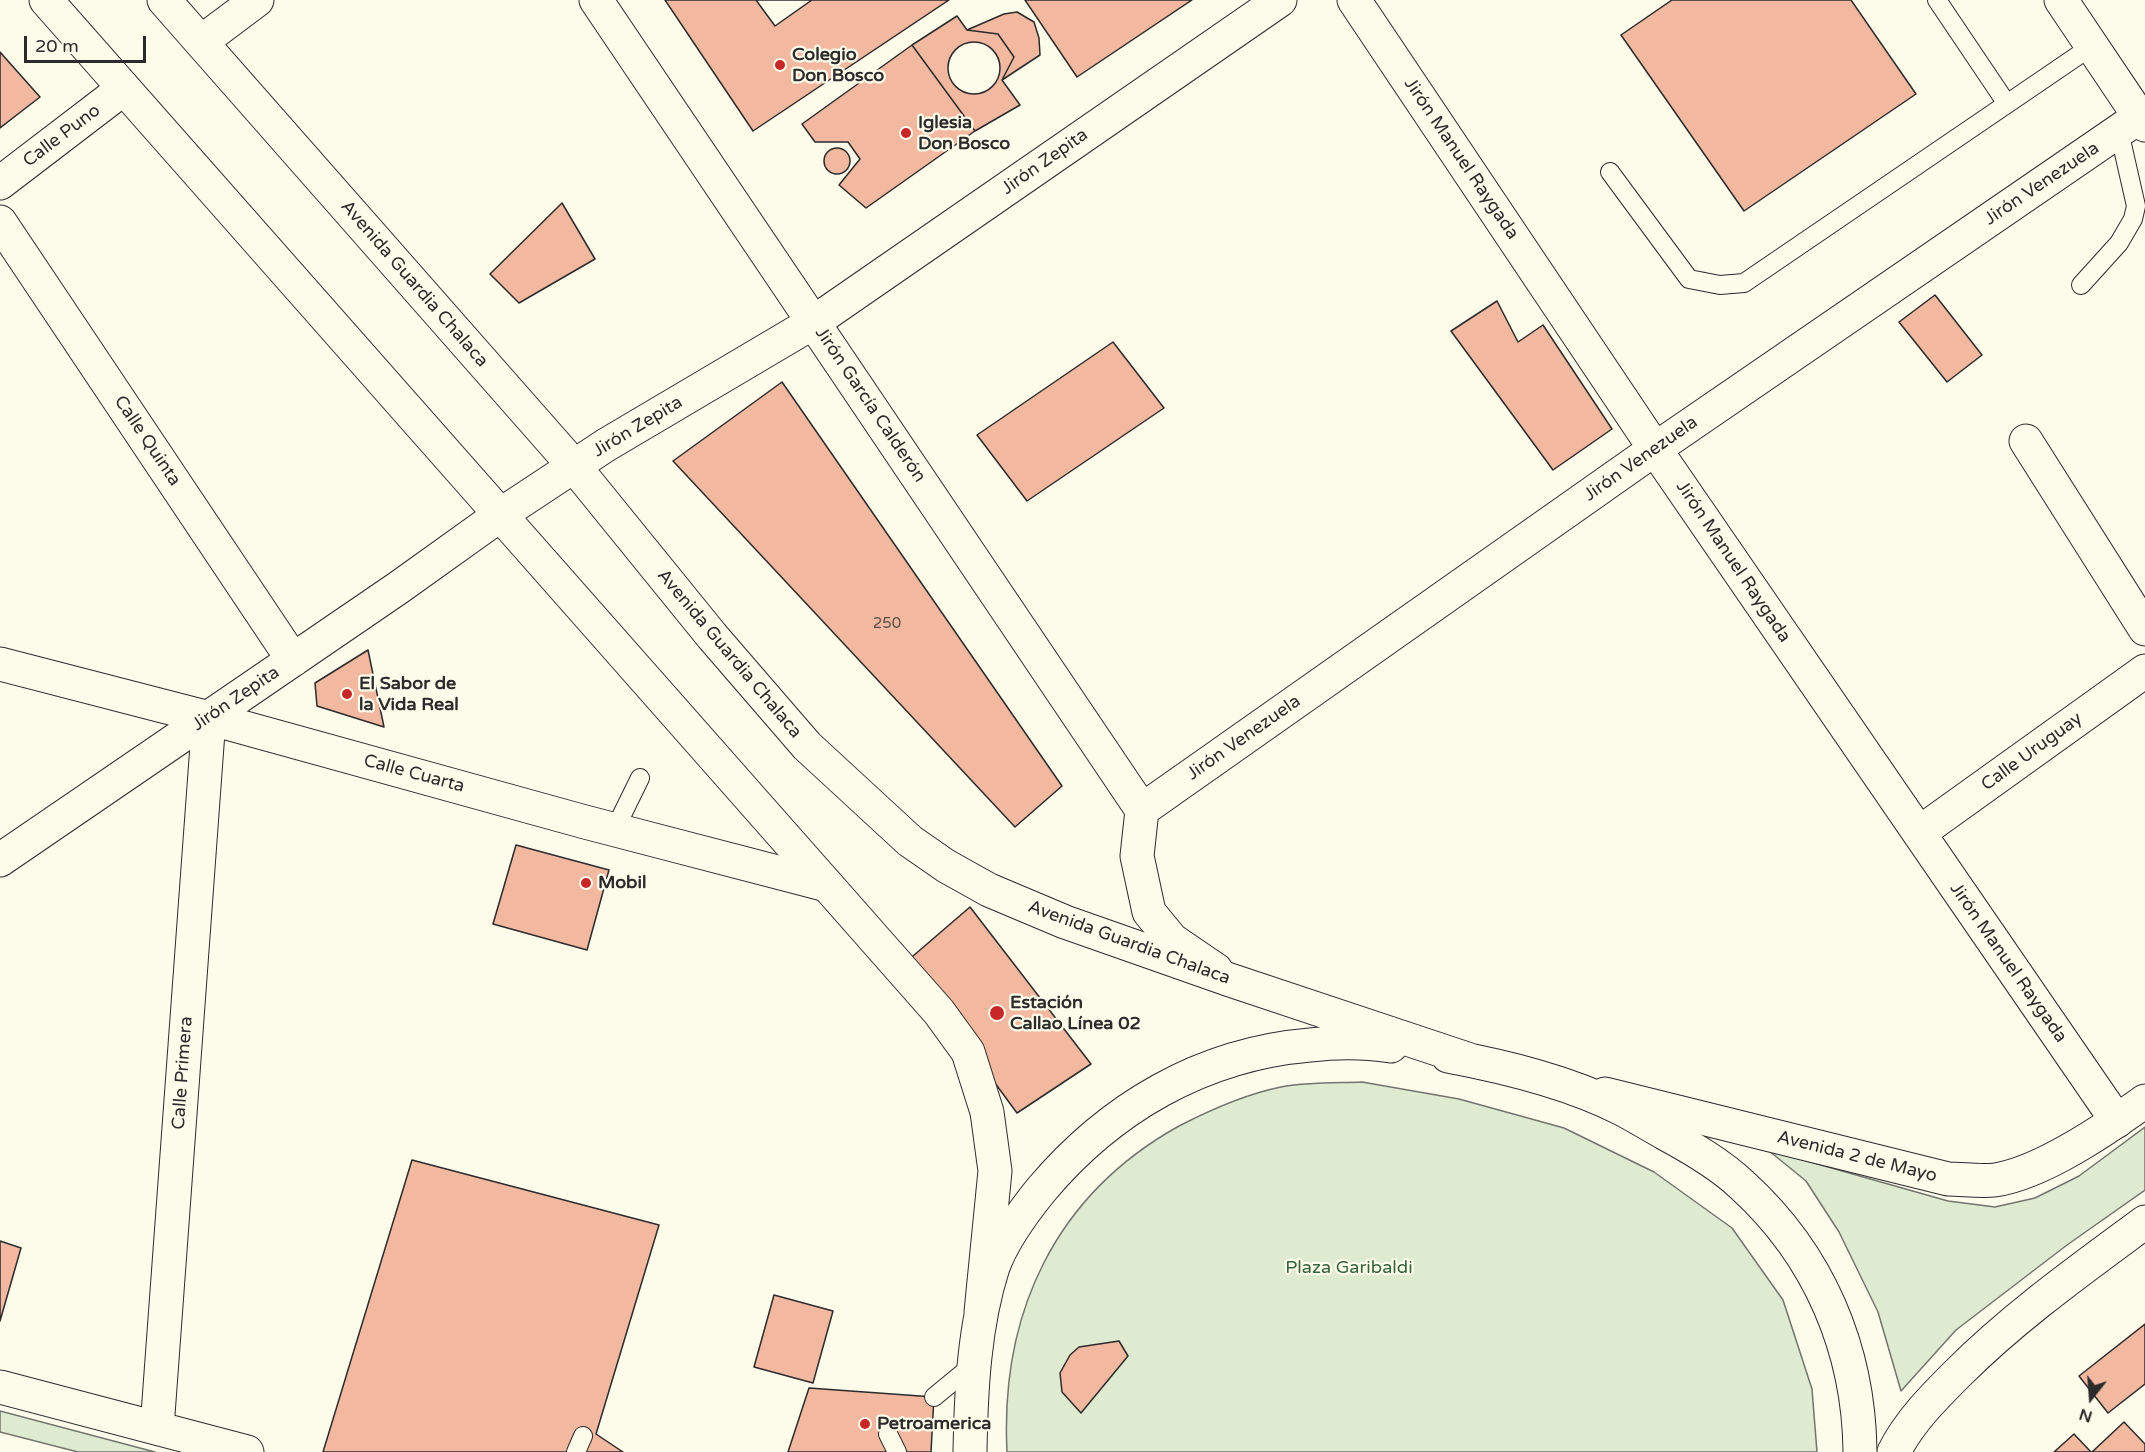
<!DOCTYPE html>
<html>
<head>
<meta charset="utf-8">
<style>
	body { margin:0 }
	#map { position:relative; width:2145px; height:1452px; overflow:hidden; background:#fdfbea; font-family:"Varela Round",sans-serif }
	canvas { display:block }
	.north { position:absolute; left:2061px; top:1368px; width:60px; height:60px; -webkit-text-stroke:4px #fdfbea; paint-order:stroke; rotate:197deg; font-size:16px; font-weight:700; line-height:24px; text-align:center; color:#2b2b2b }
	.north::after { content:''; display:block; margin:auto; width:21px; height:27px; background:#2b2b2b; clip-path:polygon(50% 0,100% 100%,50% 72%,0 100%) }
	.scale { position:absolute; left:24px; top:36px; width:122px; height:27px; box-sizing:border-box; border:3px solid #2b2b2b; border-top:0; padding-left:8px; font-size:18px; line-height:21px; white-space:nowrap; color:#2b2b2b; -webkit-text-stroke:4px #fdfbea; paint-order:stroke }
</style>
</head>
<body>
<div id="map">
<canvas width="2145" height="1452"></canvas>
<div class="north">N</div>
<div class="scale">20 m</div>
</div>
<script>
const g = document.querySelector('canvas').getContext('2d');
g.lineJoin = 'round';
function fill(path, color) { g.fillStyle = color; g.fill(path, 'evenodd'); }
function strokePath(path, color, width, dash) { g.strokeStyle = color; g.lineWidth = width; g.lineCap = dash ? 'butt' : 'round'; g.setLineDash(dash || []); g.stroke(path); }
function write(font, color, halo, rows, align = 'center') {
  g.font = font + ' "Varela Round",sans-serif'; g.lineWidth = 4.5; g.setLineDash([]); g.textBaseline = 'middle'; g.strokeStyle = halo; g.fillStyle = color; for (const [text, x, y, turn = 0] of rows) {
    g.save(); g.translate(x, y); g.rotate((+turn || 0) * Math.PI / 180); g.textAlign = isNaN(turn) ? turn : align; if (halo) g.strokeText(text, 0, 0); g.fillText(text, 0, 0); g.restore();
  }
}
const green = new Path2D(`
	M1362 1082 1459 1099 1564 1128 1654 1172 1732 1228 1783 1300 1812 1389 1817 1452H1007C1000 1313 1055 1195 1179 1126 1210 1110 1246 1094 1281 1087 1307 1082 1336 1083 1362 1082Z
	M2145 1127V1190L2067 1245 1956 1330 1901 1391 1878 1312 1839 1232 1806 1181 1768 1150 1948 1201 1995 1207 2035 1198 2079 1176Z
	M0 1411 155 1452H78L0 1432Z`);
fill(green, '#deebd1');
strokePath(green, '#74746e', 1.5);
const building = new Path2D(`
	M665 0H949L753 131Z
	M756 0H812L775 26Z
	M1025 0H1192L1077 77Z
	M1672 0H1851L1916 94 1744 211 1621 35Z
	M1017 12 1034 22 1039 38 1040 55 1002 80 1014 57 998 34 967 30 1004 14Z
	M957 16 967 30 998 34 1014 57 1002 80 1020 105 975 131 912 45Z
	M948 68a26 26 0 1 1 52 0a26 26 0 1 1-52 0Z
	M912 45 975 131 866 208 839 185 860 159 848 142H815L802 124Z
	M0 52 40 97 0 128Z
	M824 161a13 13 0 1 1 26 0a13 13 0 1 1-26 0Z
	M562 203 595 259 519 303 490 274Z
	M1935 295 1982 355 1947 382 1899 322Z
	M1497 301 1518 342 1543 325 1612 429 1553 470 1451 331Z
	M1113 342 1164 408 1027 501 977 435Z
	M782 382 1062 786 1015 827 673 461Z
	M368 650 384 727 317 706 315 683Z
	M516 845 609 870 587 950 493 924Z
	M970 907 1091 1064 1017 1113 906 962Z
	M412 1160 659 1225 596 1434 623 1452H323Z
	M0 1241 21 1248 0 1321Z
	M774 1295 833 1311 813 1383 754 1367Z
	M2145 1324V1384L2108 1413 2079 1376Z
	M1119 1341 1128 1356 1081 1413 1062 1392 1060 1373 1070 1355 1079 1347Z
	M809 1388 934 1397 931 1452H788Z
	M2124 1422 2145 1444V1452H2092Z
	M2074 1434 2091 1452H2054Z`);
fill(building, '#f2b8a0');
strokePath(building, '#2b2b2b', 1.5);
const lane = new Path2D(`
	M1937 0 2007 104
	M1610 172 1689 279 1720 285 1744 283 2092 46
	M2081 285 2119 243 2133 219 2136 206 2119 131
	M615 829 640 778
	M934 1397 974 1364
	M888 1434 897 1452
	M576 1452 583 1436`);
const street = new Path2D(`
	M596 0 1142 810
	M1354 0 1655 449 2117 1121
	M2061 0 2145 125
	M201 42 257 0
	M0 183 123 89
	M0 222 293 660
	M2026 441 2145 629
	M0 664 209 718 585 822 827 885
	M1142 810 1655 449 2145 113
	M1142 810 1137 856 1149 912 1172 940 1216 970
	M1919 833 2145 671
	M0 860 398 588 500 515 606 445 814 322 1280 0
	M157 1428 209 718`);
const secondary = new Path2D(`
	M1605 1094 1948 1179C1963 1179 1980 1182 1995 1180 2042 1173 2106 1129 2145 1101
	M1894 1452C1909 1422 1933 1398 1957 1374 2014 1317 2080 1270 2145 1222`);
const primary = new Path2D(`
	M46 0 827 885 939 1012 968 1052 987 1112 995 1171 981 1312
	M164 0 574 466 712 636 807 746 910 841 946 866 989 890 1065 922 1230 980 1470 1060
	M1448 1056C1507 1067 1569 1082 1622 1109 1637 1117 1652 1126 1666 1134 1692 1148 1720 1164 1742 1185 1819 1255 1859 1349 1860 1452
	M0 1387 247 1452
	M970 1452C971 1391 974 1326 993 1267 1002 1242 1024 1211 1041 1190 1110 1108 1202 1054 1310 1045 1337 1042 1365 1042 1391 1046`);
strokePath(lane, '#2b2b2b', 20);
strokePath(street, '#2b2b2b', 35);
strokePath(secondary, '#2b2b2b', 35);
strokePath(primary, '#2b2b2b', 35);
strokePath(lane, '#fdfbea', 18);
strokePath(street, '#fdfbea', 33);
strokePath(secondary, '#fdfbea', 33);
strokePath(primary, '#fdfbea', 33);
for (const [x, y, r, color] of [
	[780,65,6,"#c62828"],
	[906,133,6,"#c62828"],
	[347,694,6,"#c62828"],
	[586,883,6,"#c62828"],
	[997,1013,8,"#c62828"],
	[865,1424,6,"#c62828"]
]) { const dot = new Path2D(); dot.arc(x, y, r, 0, 2 * Math.PI); g.fillStyle = color; g.fill(dot); strokePath(dot, '#fdfbea', 2); }
write('15px', '#5d4e48', null, [
	["250",887,624]
]);
write('bold 18px', '#2b2b2b', '#fdfbea', [
	["Colegio",792,55],
	["Don Bosco",792,76],
	["Iglesia",918,123],
	["Don Bosco",918,144],
	["El Sabor de",359,684],
	["la Vida Real",359,705],
	["Mobil",598,883],
	["Estación",1010,1003],
	["Callao Línea 02",1010,1024],
	["Petroamerica",877,1424]
], 'left');
write('18px', '#2b2b2b', '#fdfbea', [
	["Calle Puno",62,136,-37],
	["Jirón Manuel Raygada",1461,159,56],
	["Jirón Zepita",1045,162,-35],
	["Jirón Venezuela",2042,184,-34],
	["Avenida Guardia Chalaca",414,284,49],
	["Jirón García Calderón",870,405,56],
	["Jirón Zepita",638,427,-31],
	["Calle Quinta",147,441,56],
	["Jirón Venezuela",1641,459,-35],
	["Jirón Manuel Raygada",1733,562,56],
	["Avenida Guardia Chalaca",729,654,50],
	["Jirón Zepita",236,699,-34],
	["Jirón Venezuela",1244,738,-35],
	["Calle Uruguay",2032,752,-36],
	["Calle Cuarta",414,774,15],
	["Avenida Guardia Chalaca",1129,943,20],
	["Jirón Manuel Raygada",2008,963,55],
	["Calle Primera",183,1073,-86],
	["Avenida 2 de Mayo",1857,1157,14]
]);
write('18px', '#34623c', '#fdfbea', [
	["Plaza Garibaldi",1349,1268]
]);
</script>
</body>
</html>
